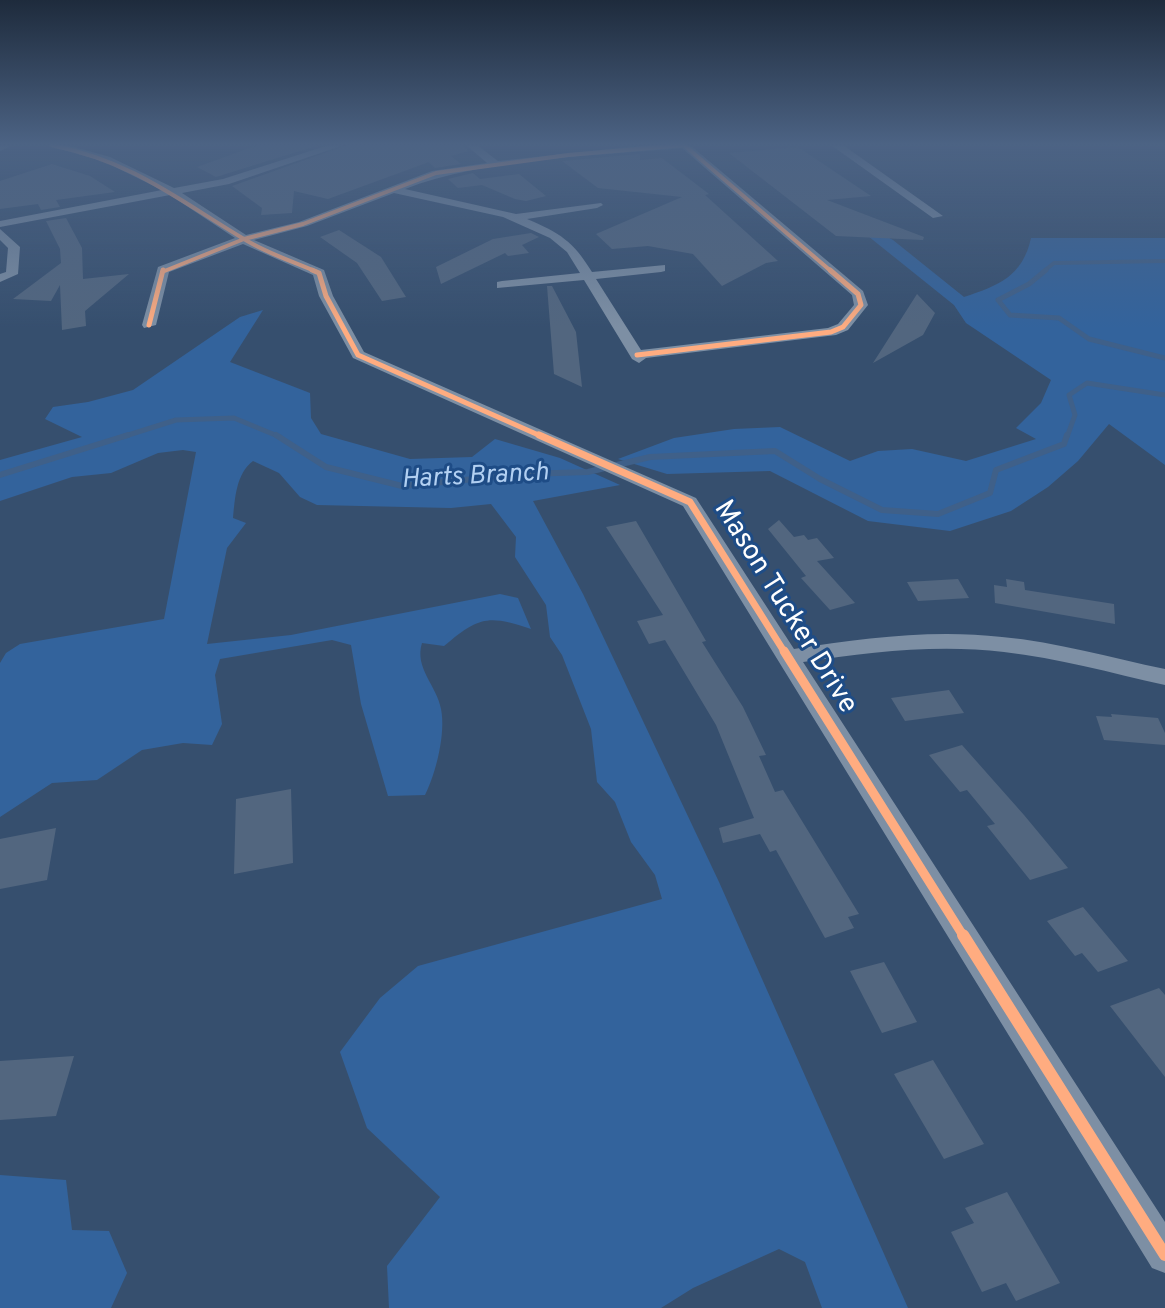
<!DOCTYPE html>
<html>
<head>
<meta charset="utf-8">
<style>
	body { margin:0 }
	canvas { display:block; background:#364f6e }
</style>
</head>
<body>
<canvas width="1165" height="1308"></canvas>
<script>
const g = document.querySelector('canvas').getContext('2d');
g.lineJoin = 'round';
function fill(path, color) { g.fillStyle = color; g.fill(path, 'evenodd'); }
function strokePath(path, color, width, dash) { g.strokeStyle = color; g.lineWidth = width; g.lineCap = dash ? 'butt' : 'round'; g.setLineDash(dash || []); g.stroke(path); }
function write(font, color, halo, rows, align = 'center') {
  g.font = font + ' Overpass,sans-serif'; g.lineWidth = 6; g.setLineDash([]); g.textBaseline = 'middle'; g.strokeStyle = halo; g.fillStyle = color; for (const [text, x, y, turn = 0] of rows) {
    g.save(); g.translate(x, y); g.rotate((+turn || 0) * Math.PI / 180); g.textAlign = isNaN(turn) ? turn : align; if (halo) g.strokeText(text, 0, 0); g.fillText(text, 0, 0); g.restore();
  }
}
fill(new Path2D(`
	M875 230 893 240 964 297C998 286 1023 276 1031 238H1165V465L1109 424 1078 461 1048 487 1011 511 950 531 868 521 770 471 667 474 618 459 674 438 734 429 780 427 850 461 878 451 912 449 966 461 1036 439 1016 428 1041 403 1051 380 966 323 954 305 863 232Z
	M263 310 230 362 310 393 311 418 321 434 410 459 472 457 495 439 560 458 620 485 533 501 583 594 719 882 908 1308H822L805 1262 779 1249 693 1288 661 1308H389L387 1266 440 1197 367 1128 340 1052 380 998 418 966 662 899 655 875 631 842 615 802 597 782 591 729 562 655 550 637 546 605 515 557 516 537 491 504 451 508 317 505 300 497 279 473 253 461C236 474 235 498 233 518L246 523 227 548 207 644 291 635 500 594 518 598 531 629C488 614 478 617 444 646L422 643C414 668 437 686 441 709 446 733 436 773 425 795L388 796 361 704 351 645 332 640 220 659 215 675 222 724 212 745 183 743 142 750 97 780 52 783 0 817V663L6 653 20 644 164 619 196 452 183 450 158 453 111 473 72 477 0 501V460L82 437 45 419 53 407 88 402 133 390 240 317Z
	M0 1175 66 1180 72 1230 109 1231 127 1273 111 1308H0Z`), '#33639c');
strokePath(new Path2D(`
	M1043 272 1054 263 1165 261`), '#3f6089', 4);
strokePath(new Path2D(`
	M1046 270 1029 284 998 300 1010 315 1059 318 1089 339 1165 358
	M122 437 176 420 234 418 280 437
	M1067 437 1075 415 1069 395 1087 383 1165 395`), '#3f6089', 5);
strokePath(new Path2D(`
	M276 435 326 467 402 486 526 474 588 472 650 457 775 451 820 479 882 510 938 514 990 493 996 470 1064 444 1067 435
	M0 475 128 435`), '#3f6089', 6);
fill(new Path2D(`
	M258 145H319L216 177 197 167Z
	M347 145H463L468 151 451 156 461 164 435 168 429 162 328 199 294 191 292 213 261 215 262 208 232 186Z
	M798 147 871 196 827 200 924 237 923 240 836 236 729 153Z
	M640 154V160L662 158 709 194 705 195 778 261 766 263 722 286 693 254 648 246 612 249 596 234 682 197 598 188 562 161Z
	M52 164 90 176 115 192 56 200 60 207 41 210 38 204 0 209V181Z
	M473 173 480 179 519 174 546 196 526 201 515 199 482 185 458 188 448 179Z
	M66 218 82 248 83 279 129 274 85 311 86 326 62 330 60 285 51 301 13 299 61 263 60 249 46 221Z
	M339 230 381 257 406 297 382 301 357 263 320 237Z
	M531 233 539 237 522 245 529 253 508 256 505 253 441 284 436 267 493 239Z
	M547 286H552L576 332 582 387 554 374Z
	M917 294 935 313 923 335 873 363Z
	M779 520 794 537 804 535 808 540 817 538 834 558 817 561 855 603 830 610 801 578 806 576 768 529Z
	M636 521 706 641 702 642 743 707 766 755 759 756 775 792 783 790 859 914 848 917 854 928 825 938 776 850 770 852 760 834 723 843 719 828 754 818 716 725 665 640 649 644 637 621 663 615 606 527Z
	M958 579 969 598 918 601 907 582Z
	M1006 579 1024 582 1025 590 1114 604 1115 624 995 603 994 585 1007 587Z
	M949 690 964 713 905 721 891 698Z
	M1111 714 1158 718 1165 733V745L1104 740 1096 716 1112 717Z
	M962 745 1024 815 1068 868 1030 880 987 826 995 824 967 790 960 792 929 755Z
	M291 789 293 863 234 874 236 799Z
	M56 828 47 880 0 889V839Z
	M1083 907 1128 961 1098 972 1082 953 1075 956 1047 921Z
	M884 962 917 1022 882 1033 850 971Z
	M1159 988 1165 995V1077L1110 1006Z
	M74 1056 56 1116 0 1120V1061Z
	M933 1060 984 1144 944 1159 894 1074Z
	M1007 1192 1060 1283 1016 1301 1006 1283 982 1292 951 1232 974 1223 965 1208Z`), '#52667f');
fill(new Path2D(`
	M0 145H13L0 151Z
	M46 145H67L110 157 174 188 223 179 329 145H344L229 184 182 193 246 235 299 222 432 171 487 163 466 145H477L498 161 648 145H690L863 291 868 305 848 330 836 335 646 358 639 363 632 359 584 280 497 288V282L502 281 580 273 567 252 550 238 503 217 394 193 307 226 254 240 324 270 333 296 364 352 696 498 794 649C863 638 933 629 1002 637 1057 642 1111 658 1165 669V685C1111 673 1058 658 1004 652 937 644 869 652 803 662L1165 1222V1273L1152 1268 683 506 353 358 319 296 313 275 243 244 169 272 156 325 144 328 142 325 158 267 235 238 170 195 0 227V221L162 190 103 161ZM682 148 852 295 854 305 838 324 828 328 641 350 596 279 661 272 665 271V265L592 272C573 241 560 233 527 219L597 208 603 205 601 203 516 214 405 189C483 158 597 156 682 148Z
	M831 145H843L943 216 933 218Z
	M0 229 20 247 18 274 0 282V274L6 272 8 248 0 240Z`), '#7d8fa4');
strokePath(new Path2D(`
	M51 145C133 162 174 197 244 239 266 253 292 261 317 272
	M162 272 244 239 303 224 436 173 568 155 684 145 832 272`), '#ffac80', 4);
strokePath(new Path2D(`
	M312 270 319 273 326 296 358 355 543 437
	M149 325 163 270
	M637 355 831 332 843 327 861 305 858 294 830 270`), '#ffac80', 5);
strokePath(new Path2D(`
	M539 435 690 502 785 653`), '#ffac80', 7);
strokePath(new Path2D(`
	M784 651 964 937`), '#ffac80', 9);
strokePath(new Path2D(`
	M963 935 1165 1255`), '#ffac80', 12);
const sky = g.createLinearGradient(0, 0, 0, 328);
sky.addColorStop(0, '#1e2b3c');
sky.addColorStop(0.44, '#4c6384');
sky.addColorStop(1, '#4c638400');
g.fillStyle = sky;
g.fillRect(0, 0, 1165, 328);
write('italic 26px', '#b2d0f2', '#1e4c86', [
	["Harts Branch",475,478,-3]
]);
write('28px', '#fff', '#1e4c86', [
	["Mason Tucker Drive",784,608,58]
]);
</script>
</body>
</html>
